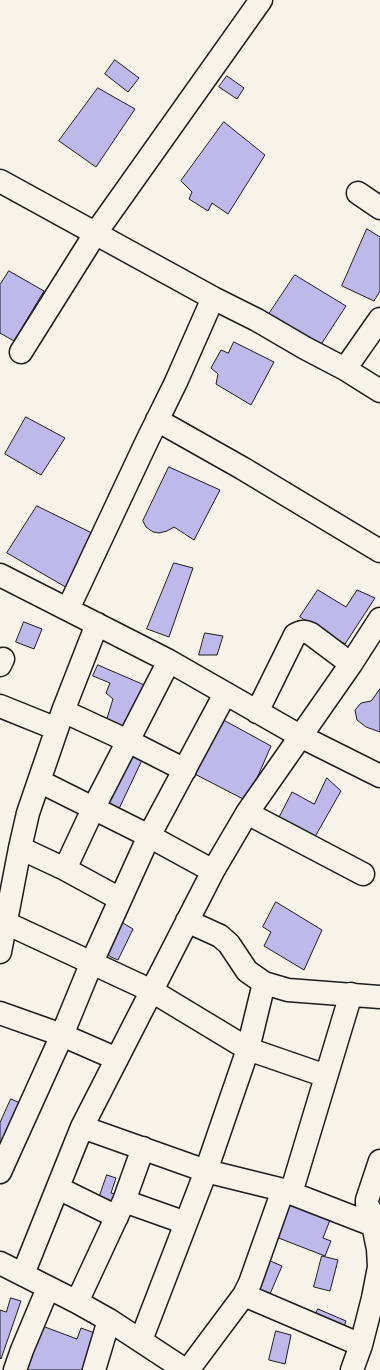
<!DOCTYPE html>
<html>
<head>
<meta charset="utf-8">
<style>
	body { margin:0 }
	canvas { display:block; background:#f7f3e8 }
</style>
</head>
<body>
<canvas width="380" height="1370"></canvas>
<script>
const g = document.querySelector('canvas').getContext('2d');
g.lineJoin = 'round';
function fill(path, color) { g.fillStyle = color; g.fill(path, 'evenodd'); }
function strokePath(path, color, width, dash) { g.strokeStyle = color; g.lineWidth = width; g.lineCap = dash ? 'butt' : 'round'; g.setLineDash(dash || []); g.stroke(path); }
const building = new Path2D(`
	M115 60 139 78 128 92 105 74Z
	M227 76 244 88 237 99 219 87Z
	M98 88 135 109 96 167 59 141Z
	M224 122 265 155 228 214 212 203 208 211 189 199 192 192 181 181Z
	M367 229 380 237V291L374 301 342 286Z
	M9 271 44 291 14 341 0 333V285Z
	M295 275 346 306 320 346 265 320Z
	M234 342 274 362 251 405 216 384 218 374 211 368 221 350 228 353Z
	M26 417 65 438 41 475 5 454Z
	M169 467 220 490 194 540 174 527 167 531 159 533 153 532 146 527 143 521Z
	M37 506 98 536 69 589 7 553Z
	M174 563 193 568 169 637 147 629Z
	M318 590 346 607 357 590 375 598 345 644 300 617Z
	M24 622 42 629 34 649 16 642Z
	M205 633 223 636 217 655H199Z
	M98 665 149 687 128 738 105 725 113 699 106 693 110 683 93 676Z
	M380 689V732L366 727 357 720 355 710 361 703 371 701Z
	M218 717 271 746 247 801 187 770Z
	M126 749 144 756 116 815 97 804Z
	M327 778 341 791 312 842 276 823 292 792 314 804Z
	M276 902 322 930 304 970 264 946 271 932 263 927Z
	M118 920 133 929 118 960 111 957 102 950Z
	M11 1099 29 1107 10 1146 0 1141V1123Z
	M107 1175 116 1178 111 1193 119 1195 114 1210 97 1204Z
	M288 1204 330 1220 323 1238 331 1241 325 1256 276 1237Z
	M322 1256 338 1260 330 1291 314 1287Z
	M268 1260 282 1266 267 1301 253 1295Z
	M11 1298 21 1301 1 1359 0 1358V1310L6 1312Z
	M318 1309 346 1321 341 1335 312 1323Z
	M37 1324 77 1339 81 1328 95 1333 82 1370H21Z
	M276 1331 291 1335 285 1364 269 1360Z`);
fill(building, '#bfb9eb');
strokePath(building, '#1c1c1c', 1);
const minor = new Path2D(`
	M0 181 213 298 257 320 305 348 345 369 380 391
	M358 193 380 208
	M21 352 95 234 261 0
	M345 369 380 319
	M157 420 242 468 380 551
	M0 575 169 661 300 736 380 776
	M68 609 147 441 176 382 213 298
	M0 665 3 659
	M0 706 57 729
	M63 711 128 741 185 770
	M257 712 295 635C301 631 304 631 311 634L351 664
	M39 781 149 836 213 871
	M247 813 363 874
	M20 848 65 869 120 899
	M65 869 93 809 169 661
	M187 921 220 936 229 944 247 971 264 983 288 990 380 997
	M6 923 152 991 248 1049 326 1076
	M0 952 20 848 28 813 63 711 97 624
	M0 1013 62 1035 117 1059
	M82 1127 206 1171 283 1190 373 1225
	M0 1172 62 1035 92 962 149 836 225 694
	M58 1188 117 1217
	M291 1193 351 994
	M124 1201 186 1223
	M0 1263 77 1302 109 1320 185 1370
	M23 1274 82 1127 213 871 247 813 351 664 380 619
	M244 1295 361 1345
	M77 1302 124 1201 143 1148
	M141 1340 206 1171 248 1049 264 983
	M15 1370 22 1350 48 1288
	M94 1370 109 1320
	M188 1370 244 1295 250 1283 283 1190
	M352 1370 361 1345 373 1298 379 1267 378 1249 370 1210 367 1204V1200L380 1161`);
strokePath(minor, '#1c1c1c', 25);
strokePath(minor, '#f7f3e8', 22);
</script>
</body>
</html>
